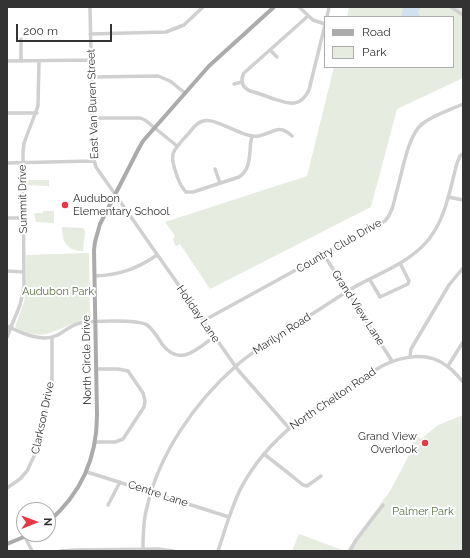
<!DOCTYPE html>
<html>
<head>
<meta charset="utf-8">
<style>
	body { margin:0 }
	#map { position:relative; width:470px; height:558px; overflow:hidden; background:#fff; font-family:Raleway,sans-serif }
	canvas { display:block }
	.frame { position:absolute; inset:0; border:8px solid #333; pointer-events:none }
	.legend { position:absolute; left:324px; top:16px; width:130px; height:52px; box-sizing:border-box; background:#fff; border:1px solid #adadad; margin:0; padding:5px 7px; list-style:none; font-size:12px; color:#333 }
	.legend li { display:flex; align-items:center; gap:8px; height:20px }
	.legend b { width:20px; border:1px solid #adadad }
	.north { position:absolute; left:16px; top:502px; width:40px; height:40px; box-sizing:border-box; background:#fff; border:1px solid #adadad; border-radius:50%; rotate:89deg; font-size:11px; font-weight:700; line-height:16px; text-align:center; color:#333 }
	.north::after { content:''; display:block; margin:auto; width:14px; height:18px; background:#e63946; clip-path:polygon(50% 0,100% 100%,50% 72%,0 100%) }
	.scale { position:absolute; left:16px; top:24px; width:96px; height:18px; box-sizing:border-box; border:2px solid #333; border-top:0; padding-left:5px; font-size:12px; line-height:14px; white-space:nowrap; color:#333; -webkit-text-stroke:3px #fff; paint-order:stroke }
</style>
</head>
<body>
<div id="map">
<canvas width="470" height="558"></canvas>
<div class="frame"></div>
<ul class="legend">
<li><b style="height:5px;background:#ababab"></b>Road</li>
<li><b style="height:11px;background:#e6ecdf"></b>Park</li>
</ul>
<div class="north">N</div>
<div class="scale">200 m</div>
</div>
<script>
const g = document.querySelector('canvas').getContext('2d');
g.lineJoin = 'round';
function fill(path, color) { g.fillStyle = color; g.fill(path, 'evenodd'); }
function strokePath(path, color, width, dash) { g.strokeStyle = color; g.lineWidth = width; g.lineCap = dash ? 'butt' : 'round'; g.setLineDash(dash || []); g.stroke(path); }
function write(font, color, halo, rows, align = 'center') {
  g.font = font + ' Raleway,sans-serif'; g.lineWidth = 4; g.setLineDash([]); g.textBaseline = 'middle'; g.strokeStyle = halo; g.fillStyle = color; for (const [text, x, y, turn = 0] of rows) {
    g.save(); g.translate(x, y); g.rotate((+turn || 0) * Math.PI / 180); g.textAlign = isNaN(turn) ? turn : align; if (halo) g.strokeText(text, 0, 0); g.fillText(text, 0, 0); g.restore();
  }
}
fill(new Path2D(`
	M349 7H463V78L397 109 371 207 210 289 180 244 177 246 175 245 173 239 175 236 165 222 307 176 334 67H453V17H347Z
	M27 180H49V186L27 185Z
	M43 211H54V223L36 222 34 213H43Z
	M62 227 83 228 85 231 83 251C67 251 62 242 62 227Z
	M89 253 90 320C59 322 48 347 15 327L24 302 26 289V255Z
	M463 415V551H346L390 491 414 446 413 442 415 438 419 437 421 439 438 425Z
	M299 534 345 551H292Z`), '#e6ecdf');
fill(new Path2D(`
	M404 7H422L418 11 420 17H402V11Z`), '#cfe2ee');
strokePath(new Path2D(`
	M90 7 93 156 96 167 238 370 289 428
	M299 7 313 20 325 24
	M451 7 463 15
	M308 16 244 73C240 81 242 87 250 91 258 93 266 96 274 99 290 104 300 108 309 90L325 25
	M327 17 329 7
	M90 34 166 32 184 25 203 7
	M21 39V61
	M270 50 277 57
	M7 61 91 60
	M91 77 158 76 170 81 185 93
	M234 84 242 82
	M7 113H37
	M92 118H140L145 120 177 146
	M252 136C248 151 253 168 239 177L193 192H186C181 187 179 182 177 176 168 152 173 151 189 133 193 128 196 123 203 121 217 117 243 139 259 136 274 133 278 123 292 136
	M7 163 93 161
	M215 169 220 183
	M448 197 463 200
	M7 218H23
	M324 255 392 361
	M7 271 24 272
	M95 276C119 275 137 269 157 255
	M370 280 380 297 408 284 409 281 400 263
	M203 321 385 221C393 212 394 201 397 190 402 173 408 135 422 124 433 115 450 110 463 104
	M7 326C22 333 41 343 58 335 65 331 71 325 80 323 92 321 137 319 147 325 154 330 158 338 162 344 180 368 197 349 214 337
	M7 337 20 305 24 287 23 152 24 143 38 106 39 61
	M410 357 411 349 449 285 463 268
	M448 366 463 342
	M95 442H115L123 439 144 407 145 401 143 393 128 371 118 369H96
	M264 454 287 472 303 485 307 486 321 476
	M87 472 229 517
	M7 488 20 479 27 471 37 450 52 384V337
	M108 505 120 482
	M25 537 32 551
	M143 549C143 535 143 521 147 507 159 454 195 402 236 366 254 350 275 338 295 325 314 313 332 301 351 289 378 273 409 264 429 239 446 217 450 189 457 163L460 156 463 154
	M60 551 75 550 158 549 173 551
	M218 551C225 530 231 508 241 488 271 430 328 399 382 366 402 356 428 351 447 366 453 370 458 376 463 382
	M350 551 356 540 383 505`), '#d0d0d0', 3.5);
strokePath(new Path2D(`
	M48 522C81 494 97 458 97 415L94 250 95 242 100 224 139 148 143 141 209 66 274 7
	M7 544 31 534`), '#ababab', 4);
for (const [x, y, r, color] of [
	[65,205,4,"#e63946"],
	[425,443,4,"#e63946"]
]) { const dot = new Path2D(); dot.arc(x, y, r, 0, 2 * Math.PI); g.fillStyle = color; g.fill(dot); strokePath(dot, '#fff', 1.5); }
write('11px', '#333', '#fff', [
	["East Van Buren Street",93,104,-92],
	["Summit Drive",23,199,-91],
	["Country Club Drive",339,246,-30],
	["Grand View Lane",358,308,57],
	["Holiday Lane",198,314,55],
	["Marilyn Road",282,334,-33],
	["North Circle Drive",87,360,-91],
	["North Chelton Road",333,399,-34],
	["Clarkson Drive",43,418,-78],
	["Centre Lane",158,494,18]
]);
write('11px', '#333', '#fff', [
	["Audubon",73,199],
	["Elementary School",73,212],
	["Grand View",417,437,"right"],
	["Overlook",417,450,"right"]
], 'left');
write('11px', '#56703f', '#fff', [
	["Audubon Park",58,292],
	["Palmer Park",423,512]
]);
</script>
</body>
</html>
